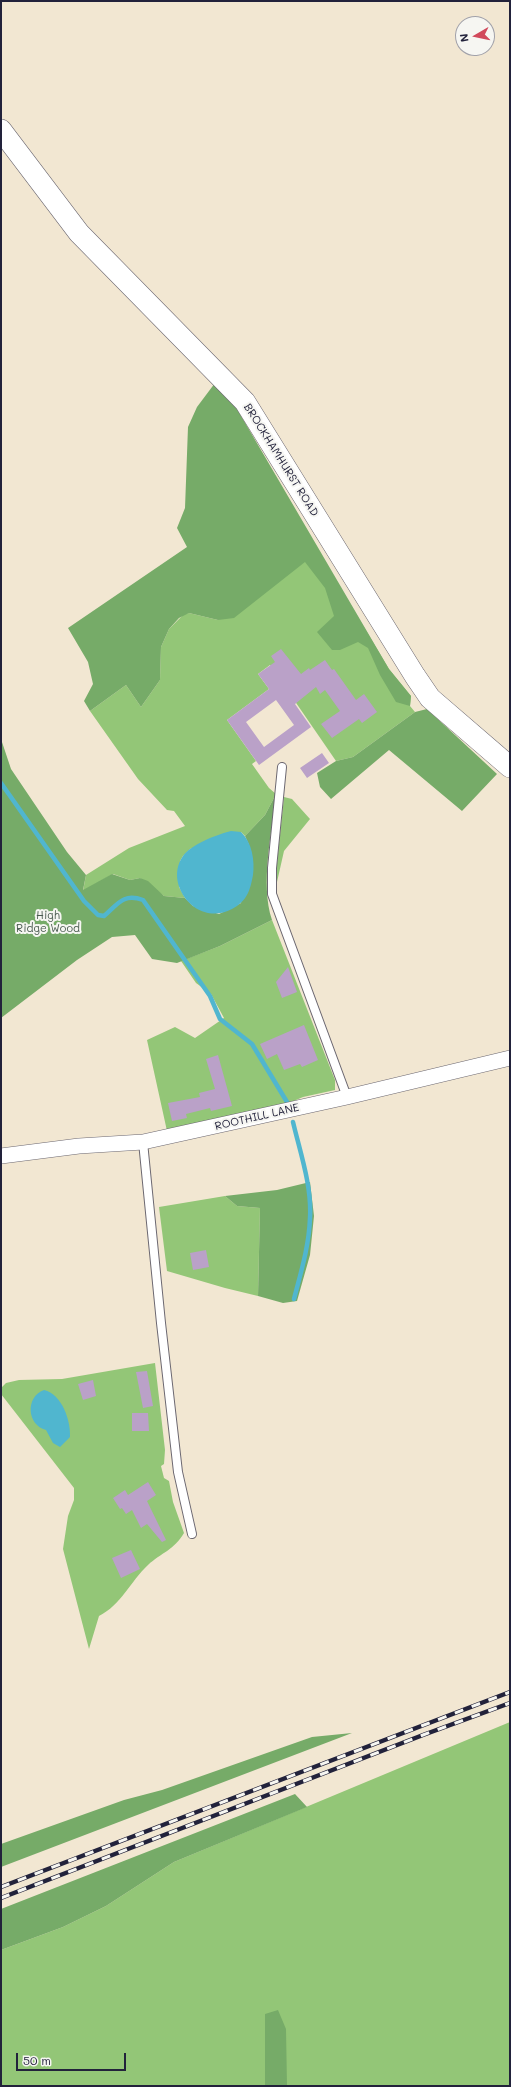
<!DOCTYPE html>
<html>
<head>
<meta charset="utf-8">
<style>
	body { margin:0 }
	#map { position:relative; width:511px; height:2087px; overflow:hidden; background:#f2e7d2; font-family:Mali,sans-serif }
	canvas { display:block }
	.frame { position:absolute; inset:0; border:2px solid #22223b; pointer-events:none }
	.north { position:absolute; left:455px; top:16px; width:40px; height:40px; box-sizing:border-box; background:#f6f6f2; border:1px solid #a1a1a9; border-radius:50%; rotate:261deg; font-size:11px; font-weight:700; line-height:16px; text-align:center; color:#22223b }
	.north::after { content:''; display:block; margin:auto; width:14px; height:18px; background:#d1495b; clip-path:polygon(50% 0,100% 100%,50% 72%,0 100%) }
	.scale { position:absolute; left:16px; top:2053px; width:110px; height:18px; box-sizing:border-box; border:2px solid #22223b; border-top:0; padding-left:5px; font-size:12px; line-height:14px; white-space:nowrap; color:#22223b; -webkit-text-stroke:3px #f6f6f2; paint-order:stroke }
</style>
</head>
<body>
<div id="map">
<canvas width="511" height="2087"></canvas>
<div class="frame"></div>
<div class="north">N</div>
<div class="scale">50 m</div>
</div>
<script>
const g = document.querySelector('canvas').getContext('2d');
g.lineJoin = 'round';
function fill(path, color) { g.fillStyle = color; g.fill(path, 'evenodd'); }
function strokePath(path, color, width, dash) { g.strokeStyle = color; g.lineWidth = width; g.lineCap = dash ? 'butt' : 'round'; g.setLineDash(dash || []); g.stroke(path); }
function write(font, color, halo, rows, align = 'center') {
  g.font = font + ' Mali,sans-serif'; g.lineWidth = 4; g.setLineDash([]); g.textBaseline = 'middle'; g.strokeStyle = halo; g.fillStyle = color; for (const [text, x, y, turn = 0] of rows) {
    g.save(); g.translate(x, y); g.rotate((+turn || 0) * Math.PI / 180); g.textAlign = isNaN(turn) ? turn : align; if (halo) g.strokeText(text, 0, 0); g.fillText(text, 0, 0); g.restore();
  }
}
fill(new Path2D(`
	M319 552 389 669 411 696 410 706 415 712 353 757 336 761 270 665 258 674 269 689 227 720 256 761 252 764 269 788 276 794 265 815 245 836 241 832 190 849 183 856 180 861 179 887 185 898 164 896 140 878 130 880 113 874 83 891 86 875 129 848 185 826 174 811 167 810 138 779 90 711 126 685 141 707 160 680 161 647 169 629 184 614 189 613 218 620Z
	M284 797 292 799 310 819 284 851 277 882 276 873Z
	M272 920 335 1080V1090L303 1097 289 1103 167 1131 147 1040 175 1027 195 1038 224 1018 211 994 196 983 181 961 220 946Z
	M225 1196 237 1206 260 1208 258 1296 225 1288 167 1271 159 1207Z
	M155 1363 165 1450 164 1464 161 1466 164 1478 169 1481 173 1502 184 1533C174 1550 161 1553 148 1565 130 1582 121 1605 99 1616L89 1649 63 1549 68 1516 74 1500V1488L1 1394V1388L6 1383 19 1380 62 1379Z
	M510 1722V2086H1V1950L63 1927 106 1906 174 1862Z`), '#93c677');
fill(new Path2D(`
	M215 383 237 409 389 669 411 696 410 706 396 702 380 675 368 648 358 642 340 650H332L317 632 334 616 325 588 305 562 234 618 218 620 189 613 179 618 169 629 161 647 160 680 141 707 126 685 90 711 84 701 93 684 88 662 68 628 187 547 177 528 185 508 188 427 197 407Z
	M427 709 497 774 462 811 389 750 331 799 320 787 317 773 336 761 353 757 415 712Z
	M1 739 11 769 67 852 86 875 83 890 112 874 130 880 140 878 148 881 164 896 185 898 193 906 219 914 241 903 249 845 245 836 265 815 276 794C272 832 260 884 272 920L220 946 177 963 152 959 135 935 112 937 77 960 1 1018Z
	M310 1182 314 1216 310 1255 297 1301 283 1303 258 1296 260 1208 237 1206 225 1196 277 1190Z
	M352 1733 1 1867V1844L124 1800 162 1790 312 1737Z
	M295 1794 307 1807 174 1862 106 1906 63 1927 1 1950V1909Z
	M278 2010 286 2029 287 2086H265V2014Z`), '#76ab68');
fill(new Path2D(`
	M231 831 241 832C252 842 255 861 253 875 250 891 247 901 232 909 197 928 163 884 183 856 190 845 218 834 231 831Z
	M44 1390C62 1394 71 1421 70 1437L60 1447 53 1443 46 1430C27 1425 25 1397 44 1390Z`), '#50b6cf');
strokePath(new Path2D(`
	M1 783 84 901 98 915 104 916C118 904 123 893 143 900L210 996 220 1019 252 1044 287 1102
	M293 1122C300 1152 312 1186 310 1218 309 1246 301 1272 294 1299`), '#50b6cf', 4.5);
fill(new Path2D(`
	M281 649 301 674 309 668 310 670 325 660 332 670 334 669 356 700 364 694 377 712 362 723 359 719 332 738 321 724 340 711 325 690 320 694 316 687 295 704 311 727 259 765 227 720 269 689 258 674 275 662 271 656ZM276 700 294 725 264 747 246 722Z
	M322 753 329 763 307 778 300 768Z
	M288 967 297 992 282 998 276 982Z
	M304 1025 318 1060 302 1067 300 1064 284 1070 277 1054 267 1059 260 1044Z
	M218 1055 232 1106 211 1111 210 1108 186 1114 187 1118 172 1121 168 1103 200 1097 199 1093 215 1089 206 1059Z
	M206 1250 209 1267 193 1270 190 1253Z
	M147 1371 153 1406 143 1408 136 1372Z
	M93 1380 96 1396 83 1400 78 1384Z
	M132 1413H148L149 1431H132Z
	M148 1482 156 1495 147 1501 166 1540 162 1542 147 1524 141 1528 132 1510 126 1514 122 1508 120 1509 113 1498 125 1490 128 1495Z
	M131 1550 140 1569 121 1578 112 1558Z`), '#baa1c8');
const lane = new Path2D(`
	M282 767 272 868V894L347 1097
	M143 1142 161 1323 178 1472 192 1534`);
const street = new Path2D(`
	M1 1156 79 1146 143 1142 347 1097 510 1058`);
const secondary = new Path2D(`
	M1 130 79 233 245 402 415 676 430 698 510 767`);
strokePath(lane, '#6b6770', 10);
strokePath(street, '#6b6770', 16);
strokePath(secondary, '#6b6770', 22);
strokePath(lane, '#fff', 8);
strokePath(street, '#fff', 15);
strokePath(secondary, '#fff', 21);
const rail = new Path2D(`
	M1 1887 510 1692
	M1 1898 423 1735 510 1703`);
strokePath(rail, '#22223b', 4.5);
strokePath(rail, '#f6f6f2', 3, [9]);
write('11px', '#22223b', '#f6f6f2', [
	["BROCKHAMHURST ROAD",281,460,58],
	["ROOTHILL LANE",257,1117,-13]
]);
write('11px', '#4a5b50', '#f6f6f2', [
	["High",48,916],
	["Ridge Wood",48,929]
]);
</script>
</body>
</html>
